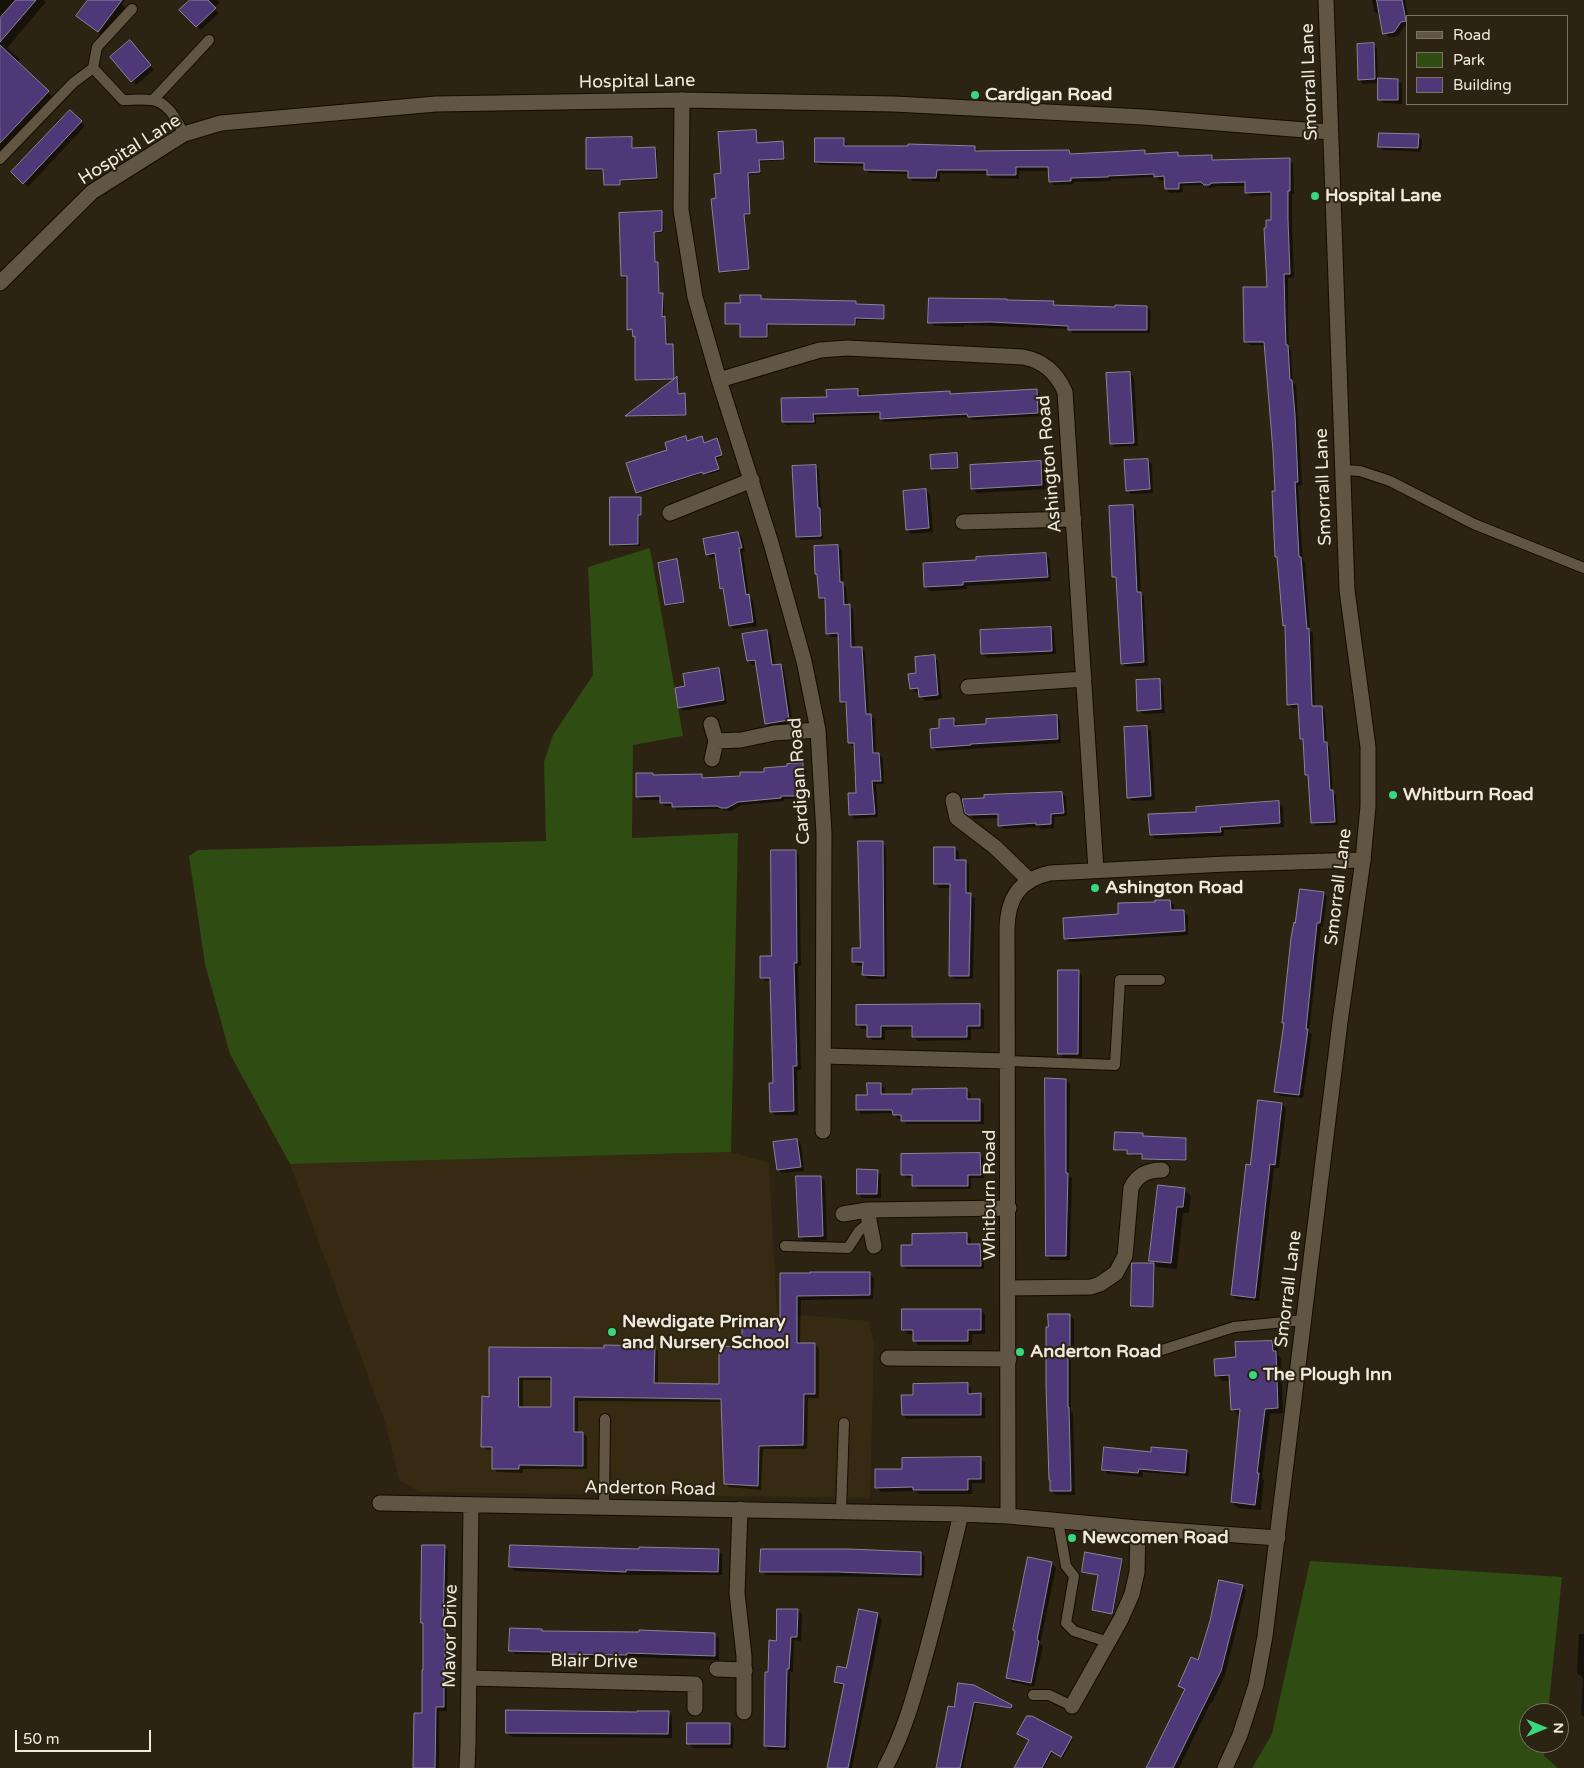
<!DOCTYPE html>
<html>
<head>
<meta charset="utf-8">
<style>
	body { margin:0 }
	#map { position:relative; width:1584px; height:1768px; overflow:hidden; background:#2c2312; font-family:"Varela Round",sans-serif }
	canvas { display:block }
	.legend { position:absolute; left:1406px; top:15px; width:162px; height:90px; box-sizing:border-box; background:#2c2312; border:1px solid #7a7264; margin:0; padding:6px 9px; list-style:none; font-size:15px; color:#efe9de }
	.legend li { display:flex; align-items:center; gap:10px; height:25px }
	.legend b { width:25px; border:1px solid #7a7264 }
	.north { position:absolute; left:1519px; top:1703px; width:50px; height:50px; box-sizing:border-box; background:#2c2312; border:1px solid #7a7264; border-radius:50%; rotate:90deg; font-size:14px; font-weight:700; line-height:20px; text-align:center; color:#efe9de }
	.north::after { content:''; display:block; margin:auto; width:18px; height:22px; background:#37d880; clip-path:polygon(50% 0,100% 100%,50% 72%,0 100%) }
	.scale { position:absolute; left:15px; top:1730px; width:136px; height:22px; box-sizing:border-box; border:2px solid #efe9de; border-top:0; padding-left:6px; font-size:15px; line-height:18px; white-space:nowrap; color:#efe9de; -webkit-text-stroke:4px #2c2312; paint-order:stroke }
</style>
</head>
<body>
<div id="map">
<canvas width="1584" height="1768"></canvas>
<ul class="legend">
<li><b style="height:6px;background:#615644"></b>Road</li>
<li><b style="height:14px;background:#2f4c12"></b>Park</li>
<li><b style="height:14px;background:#4e3877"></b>Building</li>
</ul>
<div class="north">N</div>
<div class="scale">50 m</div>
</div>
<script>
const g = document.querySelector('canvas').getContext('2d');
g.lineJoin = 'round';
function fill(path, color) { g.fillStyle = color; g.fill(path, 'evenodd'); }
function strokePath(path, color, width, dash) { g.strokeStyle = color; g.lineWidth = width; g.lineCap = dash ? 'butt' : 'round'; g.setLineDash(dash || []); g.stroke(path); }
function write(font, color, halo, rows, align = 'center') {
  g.font = font + ' "Varela Round",sans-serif'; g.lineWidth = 4; g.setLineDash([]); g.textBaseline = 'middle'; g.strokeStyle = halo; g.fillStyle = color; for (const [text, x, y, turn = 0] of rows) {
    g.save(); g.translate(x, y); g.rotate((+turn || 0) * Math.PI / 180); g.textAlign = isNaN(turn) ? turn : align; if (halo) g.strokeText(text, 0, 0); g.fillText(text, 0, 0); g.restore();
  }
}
fill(new Path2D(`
	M731 1152 769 1163 777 1313 869 1321 874 1343 870 1498 420 1492 399 1480 385 1422 290 1164Z`), '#362a12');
fill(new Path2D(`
	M650 548 683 736 633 745 632 838 738 833 731 1152 290 1164 230 1054 205 964 189 856 198 850 546 841 544 762 553 735 593 675 588 567Z
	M1310 1561 1562 1577 1548 1713H1529V1743H1545L1544 1756 1558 1768H1252L1272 1734Z`), '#2f4c12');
fill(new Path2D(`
	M0 0H44L46 2 7 48 20 59 17 63 54 98 0 156Z
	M89 0H125L122 4 126 9 105 38 78 16Z
	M191 0H218L220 2 214 8 219 13 201 30 181 10Z
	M1372 0H1405L1408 16V25L1405 26 1398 36 1389 37 1385 33 1381 15H1379L1374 11Z
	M1373 44 1377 48 1378 80H1398L1402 84V104L1383 103 1379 99V83L1363 84 1359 79Z
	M134 46 154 70 136 85 112 57Z
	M70 112 85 126 28 187 12 172Z
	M755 131 757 133 758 144 782 143 784 144 785 160 760 162 761 174 749 175 751 215 745 216 750 270 722 273 721 271 717 200 722 175Z
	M1418 136 1422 140 1421 152 1383 150 1379 146Z
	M631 138 633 140V149L655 148 657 150 658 180 621 181V186H607L605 185V170L589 171 587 169Z
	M843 140 847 144V147H974L979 152H1069L1073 155 1144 151 1148 155 1177 154 1181 157 1212 156 1215 161 1289 160 1293 164 1294 194H1292V224L1294 277 1288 278V318L1289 348 1291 350 1293 383 1296 385 1298 420 1302 485 1298 486 1303 560 1305 562 1310 631 1313 633 1315 708 1321 707 1325 711 1327 744 1330 747 1333 792 1336 795 1338 825 1316 826 1312 823 1309 778 1306 775 1304 742 1301 739 1299 708H1292L1289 704 1286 627 1284 625 1278 559 1276 557 1274 451 1265 345H1250L1246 342 1268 288 1272 195 1250 196 1246 192V186H1216L1213 188H1209L1206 185 1182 186 1183 192 1170 193 1166 189V180H1159L1156 177 1111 179V181L1074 182V184L1054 185 1050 181V171H1019V179L992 178 988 174 940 173V182L913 181 909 177V174L869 173 865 169V166L820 165 816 162Z
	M661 212 663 214 664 232 655 233 656 263 659 265 660 294 664 296V317L666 319 668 345H673L674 347 675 379 677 378 679 379V395H685L686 396 687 416 628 417 627 416 674 380 638 381 637 379 636 338 634 331 629 329V277L624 278 622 276Z
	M760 297 762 301 856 302 857 306H883L885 308V320H857L856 326 769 325 768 339 743 338 741 336V325H728L726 323 741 304Z
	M1008 301 1053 303 1057 307 1117 308 1147 307 1151 311 1150 333H1073L1069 329 964 325V327L934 326 930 322Z
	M1130 373 1134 377 1138 446 1115 447 1111 443Z
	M858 390 861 394V397L949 392 952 395 1036 390 1040 394 1041 416 972 420 970 417 885 422 881 419V415L816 417V424L786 425 783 422 828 398Z
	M686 438 688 442 702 438 705 444 717 440 723 457 716 459 720 471 706 475 703 473 639 494 637 492 668 450Z
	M956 455 958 456 959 469 934 471 932 469Z
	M1148 460 1152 464 1153 493 1131 494 1127 490Z
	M1040 462 1045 467 1046 489 977 493 973 488Z
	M816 466 819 469 823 539 801 540 798 537Z
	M926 490 930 495 933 532 911 534 907 530Z
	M640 498 642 500V516H639L640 546H613L612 544Z
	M1132 506 1136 510 1141 593 1144 597 1148 666 1126 667 1122 663 1118 581 1114 576Z
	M738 533 742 537 745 551 743 552 749 597 753 600 757 626 734 629 730 625 725 592 721 588 717 557 711 558 707 554Z
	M838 546 842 550 843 584 846 587 848 606 853 609 855 648H862L865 652 869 715 875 719 876 754H879L883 758 884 784H876L878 817 854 819 851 815 858 794 856 746H853L849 743 848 705H845L842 702 839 637H831L828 633 826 601H824L820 597 819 576 816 574Z
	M1046 554 1050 559 1051 581 967 586V589L930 591 925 587Z
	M676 561 678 562 685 603 668 606 666 604Z
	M1050 628 1054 632 1056 654 987 658 983 654Z
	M767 631 771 636 775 666 780 665 784 669 793 724 770 728 766 723 757 664 752 665 748 661 744 635Z
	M934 657 938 661 942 699 925 701 921 696 920 692H915L911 688 918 674Z
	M718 669 723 674 727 704 683 711 679 707 686 688Z
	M1159 680 1163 685 1165 713 1143 714 1139 710Z
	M1056 716 1060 720 1061 743 937 751 933 747 940 729 953 719 957 724 958 727Z
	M1147 727 1151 731 1155 800 1133 801 1128 797Z
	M802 764 806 768 807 799H784V801L742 805 731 811H726L722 809 677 810 673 806H665L661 803V800H641L637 796 653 774 655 777 701 776 705 779 742 778Z
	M1062 793 1066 797 1067 816 1054 817V828L1041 829 1039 827 1004 829 1000 825 999 818 974 819 967 812Z
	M1279 803 1283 807 1284 827 1224 830V836L1155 839 1151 834 1197 813Z
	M882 843 886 847 887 979H868L864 975V966H857L853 961 862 949Z
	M955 848 959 852V861H965L969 865V894L975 898 973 979H954L950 975 951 888H939L935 883Z
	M795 851 799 855 801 966H798L801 1070H797L798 1115H775L771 1111 774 1085 771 981H765L761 977 772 957Z
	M1323 893 1327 897 1323 927H1321L1309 1032 1312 1034 1303 1098 1280 1096 1276 1092 1286 1025 1283 1022Z
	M1170 901 1174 905V911H1183L1188 915V935L1069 942 1065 938 1120 915 1156 903Z
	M1078 971 1082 975V1057H1063L1059 1053Z
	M979 1006 984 1010V1029H971V1040L918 1041 913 1036V1029L885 1030V1040H873L868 1036V1029H862L858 1025Z
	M1066 1080 1070 1084 1069 1176 1072 1178 1070 1260H1051L1047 1256Z
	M881 1084 885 1089V1095H913L966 1089 971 1094V1100H979L984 1104V1124H906L902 1119H898L894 1113 861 1114 857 1110 868 1096Z
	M1282 1104 1286 1108 1279 1168H1274L1259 1301 1236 1299 1232 1294 1251 1166Z
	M1142 1134 1144 1138 1186 1139 1187 1140V1161L1145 1160 1144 1156 1130 1155 1128 1151H1117L1115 1149Z
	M797 1140 801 1144 804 1171 782 1173 778 1169Z
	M980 1154 984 1159V1178H971V1189H918L914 1185V1178H907L903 1174Z
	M877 1171 881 1175V1198H862L858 1193Z
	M820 1177 825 1181 827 1240 804 1241 800 1236Z
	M1185 1190 1191 1196 1189 1213H1183L1177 1269 1157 1267 1151 1260Z
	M966 1234 971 1238V1245H980L984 1249V1269H906L902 1265 913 1246Z
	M1133 1264 1155 1265 1154 1308 1134 1307 1132 1306Z
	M782 1274H869L874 1278 873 1299 801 1300 800 1344H815L819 1349V1398H808L807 1449H763L761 1490 729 1487 725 1483 722 1402 578 1401V1433H583L587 1437V1469H523V1473L497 1472 493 1468V1450H487L482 1446 490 1398 491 1349 605 1350 654 1347 658 1351V1384L720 1385 743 1348 781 1323ZM523 1380H552V1408H523Z
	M980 1310 985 1314V1334H972V1345H918L914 1340V1334H908L903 1329Z
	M1069 1315 1074 1319V1354H1071V1411L1073 1413 1075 1495H1056L1051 1491Z
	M1272 1342 1278 1348V1355L1281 1358 1283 1413 1270 1414 1262 1479 1264 1480 1261 1510 1238 1508 1232 1502 1241 1415H1238L1233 1409 1231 1381H1222L1217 1375Z
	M967 1384 971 1388V1395H980L985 1399V1418L907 1419 903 1415 914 1396Z
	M1186 1451 1190 1455 1189 1476 1143 1472 1142 1477 1108 1474 1104 1470 1152 1453Z
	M981 1459 985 1463V1483H972V1494H919L916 1491 881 1492 876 1487 903 1470Z
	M444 1547 448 1551 447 1632 449 1634V1669H447V1711H439V1768H414L423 1714 424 1672V1624L423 1623Z
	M640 1550H718L722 1554V1575H615L515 1571 511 1567Z
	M921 1553 925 1557 924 1578 766 1575 762 1571Z
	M1029 1559 1052 1564 1056 1568 1040 1644 1043 1646 1034 1687 1012 1682 1007 1678Z
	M1121 1560 1123 1561 1113 1615 1095 1611 1093 1610 1099 1576 1083 1572Z
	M1242 1586 1246 1590 1225 1675 1212 1703 1211 1702 1179 1768H1150L1185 1690 1180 1686 1199 1662Z
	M798 1610 802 1614 801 1641 794 1640 793 1672H790L789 1750H769L765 1746 769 1673 777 1642Z
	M860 1611 878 1614 882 1619 852 1768H829L845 1686 839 1685 835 1681 847 1670Z
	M541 1630 544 1632 715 1635 719 1639V1660L630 1657V1659L556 1658 554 1655 515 1654 511 1650Z
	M1579 1634H1584V1717L1581 1714 1583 1678 1577 1673Z
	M959 1684 1011 1706 1014 1709 976 1704 963 1768H936L955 1709Z
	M668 1712 672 1717V1738L512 1737 507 1733 638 1714Z
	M729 1724 734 1728 733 1748H693L689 1744Z
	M1071 1738 1073 1739 1063 1758 1053 1752 1044 1768H1016Z`), '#0007');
const building = new Path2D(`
	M16 0H36L0 42V18Z
	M88 0H122L98 32 76 16Z
	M190 0H208L216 8 196 27 179 10Z
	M1377 0H1402L1406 21 1401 22 1394 32 1383 34Z
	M130 40 151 65 131 82 110 57Z
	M1374 43 1375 79 1358 80 1357 44Z
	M0 45 49 91 0 143Z
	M1378 78 1398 79V100H1378Z
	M70 110 82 121 23 184 11 172Z
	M756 130 757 143 783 141 784 159 759 160 760 172 748 173 750 214H744L749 269 719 272 711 199 716 198 714 174 721 173 718 132Z
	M1379 133 1419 134 1418 148 1378 147Z
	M632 137V148L655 147 657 178 620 180V185H604L603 169H586V138Z
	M815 138H844V146H908V144L975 146V151L1069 150 1070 154 1145 150V154L1178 152V156L1212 155V160L1290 158V191H1288V220L1290 274H1284L1285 313 1286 345H1288L1290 380H1292L1295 415 1298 482H1295L1299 557H1301L1307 629 1309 628 1312 706H1322L1324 742H1327L1330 790H1333L1335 822 1311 823 1308 775H1305L1303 739H1300L1298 704 1287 705 1285 625 1283 626 1277 557H1275L1272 491H1275L1273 451 1264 342H1244L1243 287H1267L1264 228H1266V220H1271V192L1245 193V182L1212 183 1209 185H1204L1201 182 1179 183V189H1165L1164 176 1154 177V174L1108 176V177L1071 178V181L1049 182 1048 167H1016V175H987V170H937L936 178H908V171L864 170V163L815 162Z
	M662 211V231L654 232 655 262H658L659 293H663L662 317 665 316 666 344H673L674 379 677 376 678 394 685 393 686 415 625 416 674 379 635 380V336L633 337 632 329 627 330V276H621L619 213Z
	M740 295H761V299L856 301V304L884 305V319L855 318V325L767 324V337H740V324H725V303H740Z
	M929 298 1007 299V300L1054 301 1053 305 1115 307V305L1147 306V330H1068V326L991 322 928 323Z
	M1130 372 1134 443 1110 444 1106 373Z
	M858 389V396L950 391V394L1037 389 1038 413 968 417 967 414 880 419V412L813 414 814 422H782L781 398 827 397 826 390Z
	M686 436 687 441 702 436 704 443 717 438 722 455 715 457 719 469 703 474 702 472 636 493 626 463 667 450 665 443Z
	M957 453 958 468 931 469 930 455Z
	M1148 459 1150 489 1126 491 1124 460Z
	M1041 461 1042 485 971 489 970 465Z
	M816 465 818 508H820L821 536 796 537 792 466Z
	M926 489 929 528 906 530 903 491Z
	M610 497H641V515H638V544L610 545Z
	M1133 505 1137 592H1141L1144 662 1121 664 1116 577H1112L1109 506Z
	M738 532 742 548H739L746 595 749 594 753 622 729 626 723 588 720 589 715 553 706 555 703 539Z
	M838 545 840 582H843L844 605 850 604 851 647H862L866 714H871L873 753H879L881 781H872L875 814 849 815 848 793H856L854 743H848L846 702H840L838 633 826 634 825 598H819L817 574H815L814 546Z
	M1046 553 1048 577 963 582V585L924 587 923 563 976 560V557Z
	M677 559 684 602 665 605 658 563Z
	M1051 627 1052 651 981 654 980 630Z
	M767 630 772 665 781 664 789 720 765 724 755 660 747 661 742 634Z
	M935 655 938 695 919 697 918 688 910 689 908 674 916 673 915 657Z
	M719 668 724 700 678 708 675 688 685 686 683 674Z
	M1160 679 1161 709 1137 711 1136 680Z
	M1057 715 1058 739 971 744V745L931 748 930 729 939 728V719L954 718V726L986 724V719Z
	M1147 726 1151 796 1127 798 1124 727Z
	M803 763 804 796H781V798L738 802 727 808H721L717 806 672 807V803H660V796L636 797V773H653V775L702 774V778L740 776V772H764V768L787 766V764Z
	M1062 792 1064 813 1051 814V824L1036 825V823L998 826V814L969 815 965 813 962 799 984 798V795Z
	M1279 801 1280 823 1220 827 1221 832 1150 835 1148 814 1196 812V807Z
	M858 841H883L884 976 862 975 863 962H852V948H860Z
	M934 847H955V860H966V893H971L969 976H949L950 884H934Z
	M771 850H796L797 963H794L797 1066H793L794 1111 770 1112 769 1083H773L770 978H760V956H771Z
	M1300 889 1324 892 1320 923H1317L1306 1029H1308L1299 1095 1274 1092 1284 1023H1282L1291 938 1294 922 1295 923Z
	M1155 900H1170L1171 910H1184L1185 931 1064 939 1063 918 1118 914V903L1155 902Z
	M1058 970H1079L1078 1054H1058Z
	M980 1004V1026H967V1037H912V1026H881V1037H867V1025H856V1005Z
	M1045 1078 1066 1079V1173H1068L1066 1256H1046Z
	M867 1083H881V1094H912V1089L967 1088V1099H980V1121H901V1115H893L892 1110H856V1095H867Z
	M1258 1100 1282 1103 1275 1165 1270 1164 1255 1298 1231 1295 1246 1164 1250 1165Z
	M1115 1132 1143 1133V1136L1186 1138V1160L1142 1159V1154H1127V1150H1114Z
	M797 1139 801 1167 777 1170 773 1142Z
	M980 1153 981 1175H968V1186H912V1175H901V1154Z
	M857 1169 878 1170 877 1194H857Z
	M796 1176H821L823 1236 799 1237Z
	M1158 1185 1185 1188 1183 1207H1177L1171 1263 1149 1261Z
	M967 1233V1244H980L981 1266H901V1245H912V1234Z
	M1132 1263H1154L1153 1307 1131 1306Z
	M810 1272H870V1295L797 1296V1343H815V1394H804L803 1445 759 1446 758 1486 724 1484 721 1399 574 1397V1432H583V1466L519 1465V1469H492V1447H481L482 1396 489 1397V1347L604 1348V1345L655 1346 654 1383 719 1384V1346L742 1347V1321L780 1322V1273H810ZM519 1377H551V1407H519Z
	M902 1309H981V1330H968V1341H913V1330H902Z
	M1048 1314H1070V1351H1068V1407H1069L1071 1491H1050V1480H1049L1046 1386V1327H1048Z
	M1272 1341 1273 1351H1276L1278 1408 1265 1409 1257 1473H1259L1255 1505 1231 1502 1240 1409 1231 1410 1229 1375 1215 1376 1214 1359 1236 1357 1235 1342Z
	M968 1383V1394L981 1393V1415H902L901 1395H913V1384Z
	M1104 1447 1151 1452V1447L1187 1450 1185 1473 1139 1469 1138 1473 1102 1470Z
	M981 1457V1479H968V1490H913V1487L875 1488V1469H902V1458Z
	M422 1545H445L443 1629H445V1665H444V1707H436L435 1768H413L414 1713H422V1670H423V1623H421Z
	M510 1545 639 1549V1547L719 1549 718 1572 626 1570V1572L509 1567Z
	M761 1549H848L921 1552V1575L837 1572H760Z
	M1085 1552 1122 1559 1112 1614 1092 1610 1098 1575 1082 1572Z
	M1028 1557 1052 1562 1037 1640 1039 1641 1031 1683 1006 1678 1015 1631 1013 1630Z
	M1219 1580 1243 1585 1221 1671 1173 1768H1146L1185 1689 1178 1686 1191 1657 1198 1660 1210 1621Z
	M777 1609H798L797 1637H791L789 1669H787L785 1747 764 1746 765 1672H768L769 1640 776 1641Z
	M859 1609 878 1613 854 1739 848 1768H827L844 1684 834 1682 837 1666 846 1668Z
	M510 1628 542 1629V1631L639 1632V1630L715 1633V1656L627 1653V1655L551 1654V1652L509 1651Z
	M958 1683 974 1685 1012 1705 1011 1708 974 1702 960 1768H936L948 1706 954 1707Z
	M506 1710 637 1712V1711H669L668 1734 506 1733Z
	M1027 1716H1032L1072 1737 1061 1757 1051 1751 1042 1768H1014L1029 1740 1017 1734Z
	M687 1723H730V1744H687Z`);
fill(building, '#4e3877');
strokePath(building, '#898499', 1);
const lane = new Path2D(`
	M132 9 97 47 93 68 123 100C132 100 142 99 151 100 168 101 177 121 184 134
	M153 100 209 40
	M0 159 73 83 93 68
	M1343 470 1360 471 1390 481 1474 524 1584 568
	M1008 1061 1115 1065 1120 980H1160
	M785 1246 848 1248 859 1231 869 1223
	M1162 1350 1234 1327 1304 1320
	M604 1507 605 1419
	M841 1511 844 1423
	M1058 1521 1066 1566 1074 1576 1066 1623 1074 1631 1108 1642
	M1033 1695H1049L1072 1706`);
const street = new Path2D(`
	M682 100 681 210 695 297 719 380 771 543 804 661 818 730 824 834 823 1131
	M719 380 820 350 847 348 1023 357C1044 361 1057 373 1065 392L1096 870
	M670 513 752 480
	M963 522 1074 519
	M968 687 1084 679
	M711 724 716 741 712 759
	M716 741 741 740 774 733 818 730
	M953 800 957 818 995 847 1028 879
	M824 1056 1008 1061
	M867 1210 874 1246
	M843 1214 867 1210 1009 1208
	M1009 1288 1091 1287 1100 1284 1116 1273 1125 1256 1131 1188C1137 1175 1147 1170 1162 1170
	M888 1358 1009 1359
	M380 1503 961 1514 1008 1516 1138 1528 1278 1538
	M740 1509 737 1593 744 1656V1712
	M1008 1516 1007 928C1008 898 1019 880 1050 873L1226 864 1363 860
	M717 1669 745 1670
	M469 1678 695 1684V1708
	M1072 1706 1121 1619 1132 1594 1137 1572 1138 1528
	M467 1768 468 1745 471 1505
	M885 1768C903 1735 913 1700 923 1664 937 1614 949 1564 961 1514`);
const secondary = new Path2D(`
	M0 283 92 192 184 134 221 123 436 104 682 100 894 104 1143 117 1330 132
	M1225 1768 1240 1735 1256 1685 1265 1636 1340 1022 1363 860 1368 806V747L1347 590 1326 0`);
strokePath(lane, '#140c00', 12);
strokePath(street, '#140c00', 17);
strokePath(secondary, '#140c00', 17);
strokePath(lane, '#615644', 10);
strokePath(street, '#615644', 15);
strokePath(secondary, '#615644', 15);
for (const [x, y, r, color] of [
	[975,95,5,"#37d880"],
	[1315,196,5,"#37d880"],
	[1393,795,5,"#37d880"],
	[1095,888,5,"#37d880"],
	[612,1332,5,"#37d880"],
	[1020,1352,5,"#37d880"],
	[1253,1375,5,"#37d880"],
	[1072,1538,5,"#37d880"]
]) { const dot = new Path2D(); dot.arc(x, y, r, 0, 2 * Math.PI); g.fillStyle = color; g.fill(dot); strokePath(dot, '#2c2312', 2); }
write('18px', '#efe9de', '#2c2312', [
	["Hospital Lane",637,82,-1],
	["Smorrall Lane",1310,82,-92],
	["Hospital Lane",130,150,-32],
	["Ashington Road",1050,464,-95],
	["Smorrall Lane",1324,487,-92],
	["Cardigan Road",800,781,-94],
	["Smorrall Lane",1339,887,-83],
	["Whitburn Road",990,1195,-90],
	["Smorrall Lane",1289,1289,-83],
	["Anderton Road",650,1489,1],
	["Mavor Drive",451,1636,-89],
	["Blair Drive",594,1662,1]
]);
write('bold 18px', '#efe9de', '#2c2312', [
	["Cardigan Road",985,95],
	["Hospital Lane",1325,196],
	["Whitburn Road",1403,795],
	["Ashington Road",1105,888],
	["Newdigate Primary",622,1322],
	["and Nursery School",622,1343],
	["Anderton Road",1030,1352],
	["The Plough Inn",1263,1375],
	["Newcomen Road",1082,1538]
], 'left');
</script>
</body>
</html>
